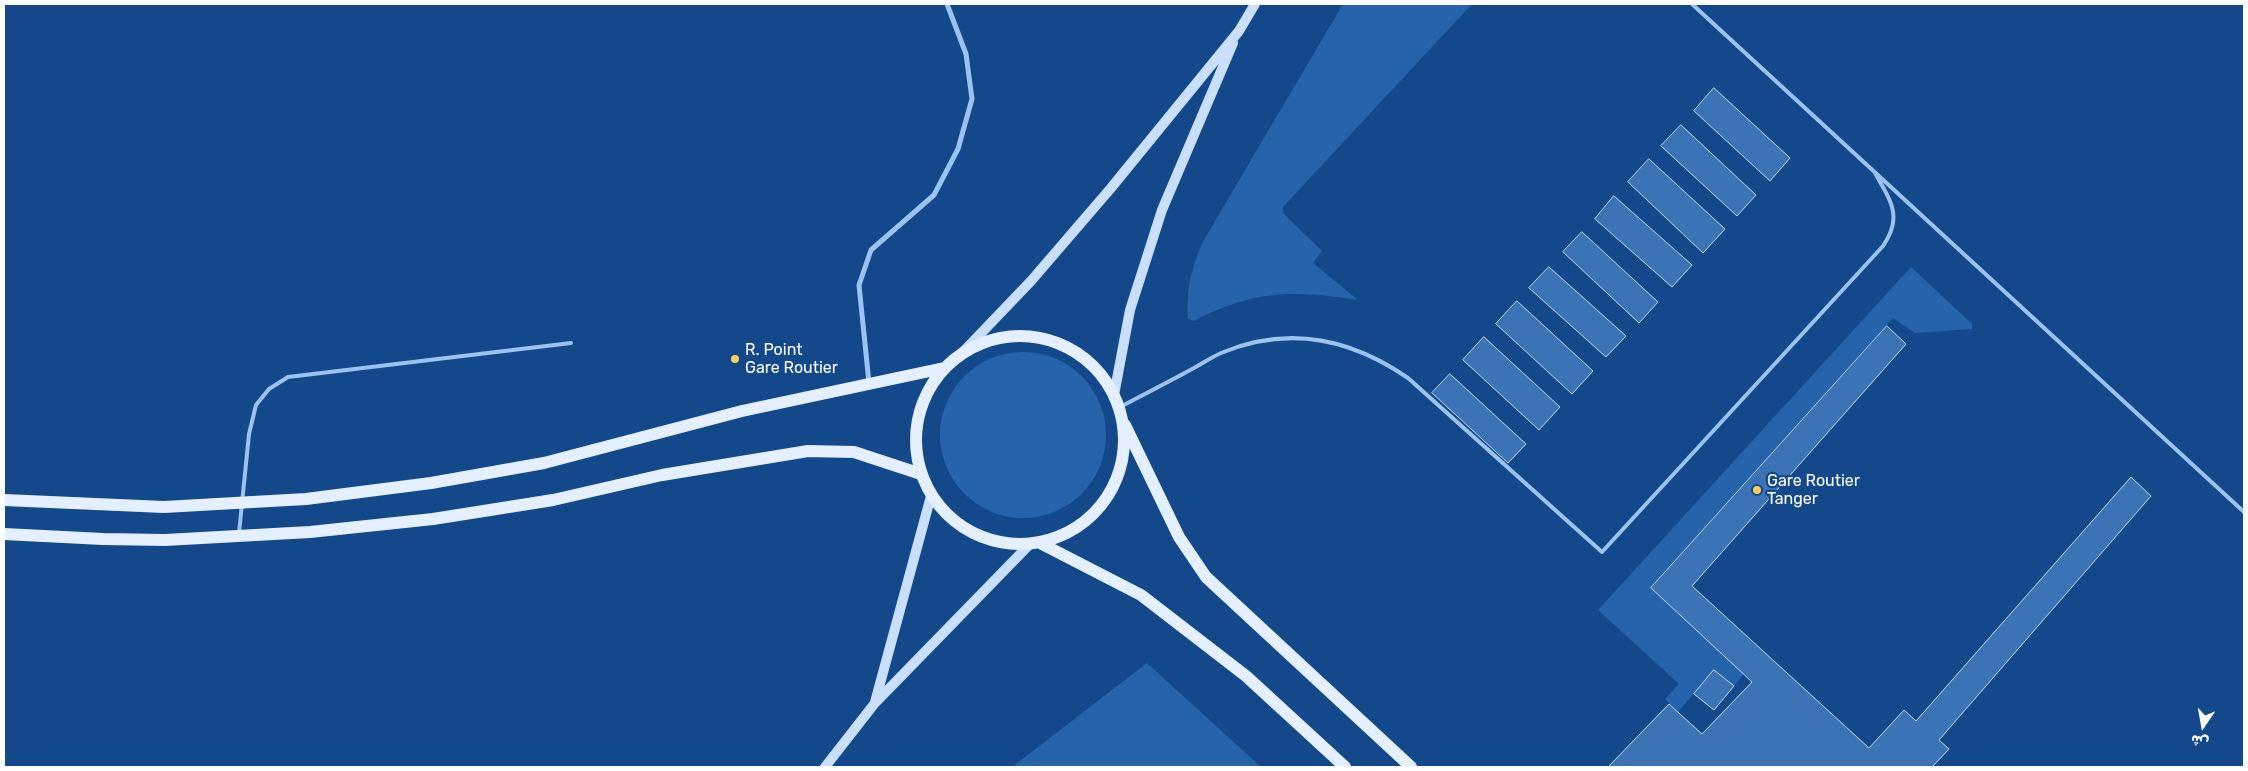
<!DOCTYPE html>
<html>
<head>
<meta charset="utf-8">
<style>
	body { margin:0 }
	#map { position:relative; width:2248px; height:771px; overflow:hidden; background:#13498b; font-family:Rubik,Cairo,sans-serif }
	canvas { display:block }
	.frame { position:absolute; inset:0; border:5px solid #fff; pointer-events:none }
	.north { position:absolute; left:2178px; top:701px; width:50px; height:50px; -webkit-text-stroke:4px #13498b; paint-order:stroke; rotate:192deg; font-size:14px; font-weight:700; line-height:20px; text-align:center; color:#fff }
	.north::after { content:''; display:block; margin:auto; width:18px; height:22px; background:#fff; clip-path:polygon(50% 0,100% 100%,50% 72%,0 100%) }
</style>
</head>
<body>
<div id="map">
<canvas width="2248" height="771"></canvas>
<div class="frame"></div>
<div class="north">ش</div>
</div>
<script>
const g = document.querySelector('canvas').getContext('2d');
g.lineJoin = 'round';
function fill(path, color) { g.fillStyle = color; g.fill(path, 'evenodd'); }
function strokePath(path, color, width, dash) { g.strokeStyle = color; g.lineWidth = width; g.lineCap = dash ? 'butt' : 'round'; g.setLineDash(dash || []); g.stroke(path); }
function write(font, color, halo, rows, align = 'center') {
  g.font = font + ' Rubik,sans-serif'; g.lineWidth = 4.5; g.setLineDash([]); g.textBaseline = 'middle'; g.strokeStyle = halo; g.fillStyle = color; for (const [text, x, y, turn = 0] of rows) {
    g.save(); g.translate(x, y); g.rotate((+turn || 0) * Math.PI / 180); g.textAlign = isNaN(turn) ? turn : align; if (halo) g.strokeText(text, 0, 0); g.fillText(text, 0, 0); g.restore();
  }
}
fill(new Path2D(`
	M1343 4H1472L1283 207V213L1322 251 1313 263 1358 300C1293 290 1254 290 1194 321L1188 319C1186 289 1191 271 1202 243Z
	M1911 267 1972 324V329L1915 333 1893 318 1651 587 1744 674 1734 686 1714 670 1678 712 1665 699 1679 684 1598 610Z
	M940 435a83 83 0 1 1 166 0a83 83 0 1 1-166 0Z
	M1147 663 1261 767H1012Z`), '#2563aa');
const building = new Path2D(`
	M1714 88 1790 158 1770 181 1694 111Z
	M1681 125 1756 195 1737 216 1661 146Z
	M1649 159 1725 229 1703 253 1628 182Z
	M1614 196 1692 265 1672 287 1595 219Z
	M1582 232 1658 302 1639 323 1563 252Z
	M1549 267 1626 336 1606 357 1529 288Z
	M1517 301 1593 371 1572 394 1496 324Z
	M1887 326 1906 344 1692 586 1869 748 1904 710 1916 721 2131 477 2151 496 1939 740 1949 749 1932 767H1608L1669 704 1702 734 1752 682 1651 588Z
	M1484 337 1560 407 1539 430 1463 360Z
	M1450 374 1526 444 1508 463 1432 393Z
	M1714 670 1734 686 1714 710 1694 694Z`);
fill(building, '#3c73b4');
strokePath(building, '#c1dcfc', 1);
strokePath(new Path2D(`
	M1692 4 2244 512
	M1120 407C1145 394 1170 381 1194 368 1203 363 1212 357 1221 353 1288 325 1350 338 1408 378L1602 552 1883 246C1903 217 1891 201 1875 173
	M239 533 249 434 256 405 269 389 288 377 571 343`), '#9bc2f0', 4);
strokePath(new Path2D(`
	M869 383 859 285 871 250 934 195 958 149 972 99 966 54 947 4`), '#9bc2f0', 5);
strokePath(new Path2D(`
	M964 351 1031 281 1111 188 1239 31 1255 4
	M1114 395 1130 310 1162 210 1233 43
	M875 702 931 496
	M825 767 875 703 1030 544`), '#c9dffb', 10);
strokePath(new Path2D(`
	M916 440a104 104 0 1 1 208 0a104 104 0 1 1-208 0Z
	M1125 425 1179 537 1206 577 1411 767
	M4 500 164 507 306 499 431 483 544 463 742 411 944 368
	M4 534 103 539 165 540 310 532 433 519 553 500 662 475 808 451 854 452 921 474
	M1040 543 1141 595 1246 676 1345 767`), '#e4efff', 12);
for (const [x, y, r, color] of [
	[735,359,5,"#ffcd5a"],
	[1757,490,5,"#ffcd5a"]
]) { const dot = new Path2D(); dot.arc(x, y, r, 0, 2 * Math.PI); g.fillStyle = color; g.fill(dot); strokePath(dot, '#13498b', 2); }
write('16px', '#fff', '#13498b', [
	["R. Point",745,350],
	["Gare Routier",745,368],
	["Gare Routier",1767,481],
	["Tanger",1767,499]
], 'left');
</script>
</body>
</html>
